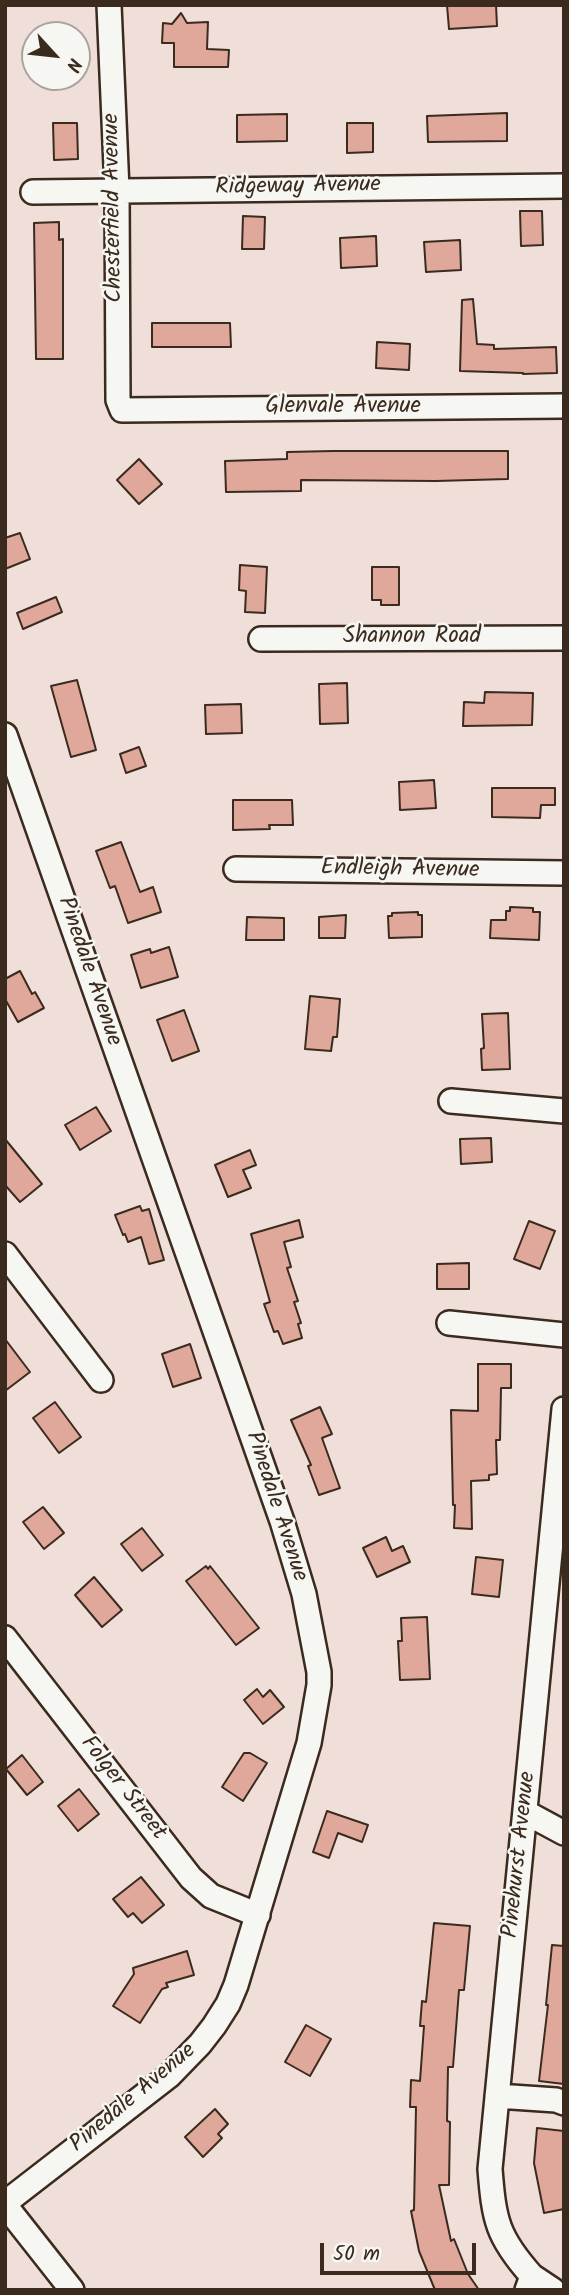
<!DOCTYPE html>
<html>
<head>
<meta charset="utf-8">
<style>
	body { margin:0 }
	#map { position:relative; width:569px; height:2295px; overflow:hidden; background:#efdfd8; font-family:Kalam,sans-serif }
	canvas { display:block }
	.frame { position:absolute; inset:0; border:7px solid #3b2a1e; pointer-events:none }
	.north { position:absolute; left:21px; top:21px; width:70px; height:70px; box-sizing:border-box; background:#f6f6f2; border:2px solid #aba49d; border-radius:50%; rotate:117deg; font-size:19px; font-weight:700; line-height:28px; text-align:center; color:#3b2a1e }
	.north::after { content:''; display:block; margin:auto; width:24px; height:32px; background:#3b2a1e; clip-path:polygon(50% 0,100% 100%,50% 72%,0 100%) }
	.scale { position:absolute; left:320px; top:2243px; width:156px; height:32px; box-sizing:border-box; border:4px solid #3b2a1e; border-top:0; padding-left:9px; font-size:21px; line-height:24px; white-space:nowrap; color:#3b2a1e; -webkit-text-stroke:5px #f6f6f2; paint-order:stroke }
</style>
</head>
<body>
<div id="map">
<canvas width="569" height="2295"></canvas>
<div class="frame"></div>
<div class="north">N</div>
<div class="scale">50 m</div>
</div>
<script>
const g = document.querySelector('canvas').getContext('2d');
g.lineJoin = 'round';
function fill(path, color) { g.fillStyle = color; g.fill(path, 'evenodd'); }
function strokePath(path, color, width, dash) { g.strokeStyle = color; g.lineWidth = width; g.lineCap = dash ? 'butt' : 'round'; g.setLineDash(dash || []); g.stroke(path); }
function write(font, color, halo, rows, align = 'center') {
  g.font = font + ' Kalam,sans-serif'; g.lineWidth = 5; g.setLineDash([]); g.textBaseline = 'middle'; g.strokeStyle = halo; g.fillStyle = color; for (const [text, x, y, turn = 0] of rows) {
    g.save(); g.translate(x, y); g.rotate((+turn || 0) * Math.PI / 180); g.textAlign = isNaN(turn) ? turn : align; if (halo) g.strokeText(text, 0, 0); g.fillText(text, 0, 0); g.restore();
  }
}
const building = new Path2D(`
	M447 5H496L497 26 449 29Z
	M181 13 187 23 208 22 207 49 229 50 228 67H174V43H162L163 23 172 24Z
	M507 113V141L428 142 427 116Z
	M287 114V141L237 142V115Z
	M53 123H77L78 159 54 160Z
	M347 123H373V152L347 153Z
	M520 211H542L543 245 521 246Z
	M243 216 265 217 264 249H242Z
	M59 222V240L63 239V359H36L34 223Z
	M376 236 377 266 341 268 340 238Z
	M460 240 461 270 426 272 424 242Z
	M473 299 477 344 494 345V349L556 347 557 373 523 374V373L460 371 462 300Z
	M152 323H230L231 347H152Z
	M377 342 410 344 409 370 376 368Z
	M333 451H508V479L436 481 301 480V491L226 492 225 461 287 459V452Z
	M139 459 162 484 139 504 117 480Z
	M20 533 30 559 5 569V538Z
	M240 565 267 567 265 613 245 612 246 591 239 590Z
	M372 567H399V605H381V600H372Z
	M56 597 62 612 23 629 17 613Z
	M77 680 96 750 71 757 51 686Z
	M347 683 348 723 320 724 319 684Z
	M485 692 533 693 532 725 463 726 464 702 484 703Z
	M241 704 242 733 206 734 205 705Z
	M139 747 146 766 126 773 120 754Z
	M434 780 436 808 400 810 399 782Z
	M492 788H555V805H541L540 818 492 817Z
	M233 800H292L293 825H269L270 829 233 830Z
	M121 842 140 892 153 887 161 912 128 923 115 886 110 888 96 851Z
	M510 907 533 908V912H540L539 940 490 938 491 920H506V911H510Z
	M418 912V915H422V937L389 938 388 916H392V913Z
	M346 915 345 938H319V917Z
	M247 917 284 918V940H246Z
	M169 947 178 977 141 988 131 955 150 949 151 953Z
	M20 971 32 994 35 992 44 1008 18 1022 5 999V979Z
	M310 996 340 999 337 1037H333L331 1051 305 1049Z
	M184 1010 199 1051 172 1061 157 1020Z
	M508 1013 510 1069 482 1070 481 1049 484 1048 482 1014Z
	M96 1107 111 1131 80 1150 65 1125Z
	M491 1138 492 1162 461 1164 460 1139Z
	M5 1139 42 1184 20 1202 5 1185Z
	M250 1150 256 1165 243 1170 251 1188 228 1197 215 1165Z
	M140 1206 142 1211 149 1209 164 1260 149 1264 141 1237 128 1242 125 1234 123 1235 115 1215Z
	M299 1220 303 1237 284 1242 291 1267 287 1268 298 1301 294 1302 301 1323 298 1324 302 1338 283 1344 278 1331 274 1332 264 1304 270 1302 251 1234Z
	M529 1221 555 1231 540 1269 514 1259Z
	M469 1263V1289H437V1264Z
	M5 1339 30 1372 5 1391Z
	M190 1344 201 1378 173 1387 162 1354Z
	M478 1364H511V1388H501L500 1440H496L497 1474 489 1475V1480L471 1481 472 1529 454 1528 455 1505H453L451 1410 478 1411Z
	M55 1402 81 1437 59 1453 33 1418Z
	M320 1407 332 1434 322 1438 340 1488 319 1495 308 1466 311 1465 291 1420Z
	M43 1507 64 1533 44 1549 23 1522Z
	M142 1528 163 1555 142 1571 121 1544Z
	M386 1537 392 1551 403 1546 410 1562 377 1577 363 1548Z
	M476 1557 503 1560 499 1597 472 1594Z
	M206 1566 208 1569 210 1566 259 1628 236 1645 186 1581Z
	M94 1577 122 1610 102 1627 75 1595Z
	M427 1617 430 1679 400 1680 398 1641H402L401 1618Z
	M257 1689 263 1697 270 1690 284 1707 263 1724 244 1700Z
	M244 1753H250L267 1763 243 1801 222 1787Z
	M22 1755 43 1782 27 1795 6 1769Z
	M79 1789 99 1814 78 1831 58 1806Z
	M327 1811 368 1825 362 1842 338 1833 329 1858 313 1852Z
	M141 1877 164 1905 142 1923 133 1913 128 1917 113 1899Z
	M434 1923 470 1926 464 1990H459L453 2067H448L447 2121 450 2122 449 2185H439L451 2241 454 2239 468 2274 479 2290H435L419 2251 411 2211 414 2210 416 2107H410L411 2080 420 2081 424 2026H420L422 2001 426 2002Z
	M552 1945 564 1946V2084L539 2081 548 2005H546Z
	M187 1951 194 1975 166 1983 168 1987 162 1989 140 2023 113 2006 134 1974 133 1968Z
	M306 2025 331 2039 310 2076 285 2062Z
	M215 2109 228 2124 218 2134 222 2138 203 2157 185 2137Z
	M537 2128 564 2131V2209L544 2213 534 2163Z`);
fill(building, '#e0a89a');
strokePath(building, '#3b2a1e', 2);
const minor = new Path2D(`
	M109 5 117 190 118 400 122 410 564 406
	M33 192 564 186
	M261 639 564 638
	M5 735 282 1521 304 1594 319 1672V1685L309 1743 236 1985 228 2004 214 2026 200 2044 169 2076 5 2203
	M236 869 564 873
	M451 1101 564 1111
	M5 1254 101 1380
	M449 1323 564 1335
	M5 1638 191 1878 211 1896 258 1915
	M525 1812 564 1833
	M497 2096 556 2100 564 2103
	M5 2205 72 2290
	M532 2276 553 2290
	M527 2290 532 2276C497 2237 494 2220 490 2169L564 1409`);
strokePath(minor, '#3b2a1e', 28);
strokePath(minor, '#f6f6f2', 23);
write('23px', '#3b2a1e', '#f6f6f2', [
	["Ridgeway Avenue",298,188,-1],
	["Chesterfield Avenue",115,208,-91],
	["Glenvale Avenue",343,408],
	["Shannon Road",412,638],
	["Endleigh Avenue",400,871,1],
	["Pinedale Avenue",88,972,71],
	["Pinedale Avenue",275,1507,72],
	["Folger Street",122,1789,52],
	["Pinehurst Avenue",521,1855,-84],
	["Pinedale Avenue",134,2099,-40]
]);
</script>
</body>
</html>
